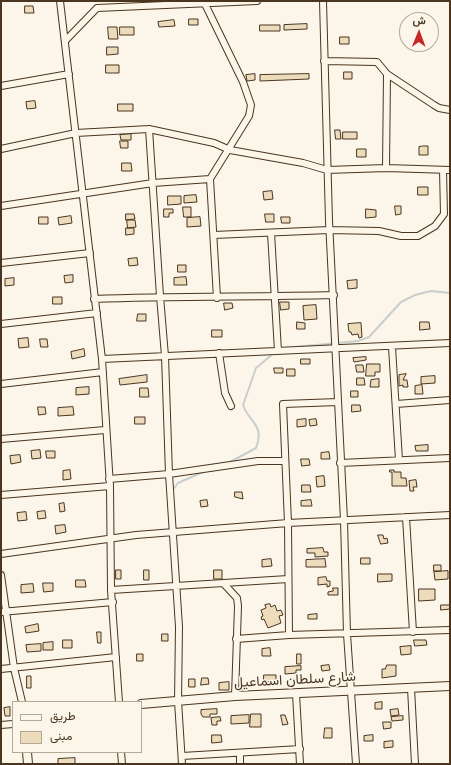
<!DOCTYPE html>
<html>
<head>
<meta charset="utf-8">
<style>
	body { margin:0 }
	#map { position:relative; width:451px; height:765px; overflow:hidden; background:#fbf6e9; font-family:"Fira Sans",Vazirmatn,sans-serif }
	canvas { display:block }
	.frame { position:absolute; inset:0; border:2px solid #4a3520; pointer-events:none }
	.legend { position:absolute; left:12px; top:701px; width:130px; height:52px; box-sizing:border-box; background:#fbf6e9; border:1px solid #b4a999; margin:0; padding:5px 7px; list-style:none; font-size:12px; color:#4a3520 }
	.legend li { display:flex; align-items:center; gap:8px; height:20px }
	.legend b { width:20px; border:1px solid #b4a999 }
	.north { position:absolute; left:399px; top:12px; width:40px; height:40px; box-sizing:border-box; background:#fbf6e9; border:1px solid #b4a999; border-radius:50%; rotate:1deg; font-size:11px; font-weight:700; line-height:16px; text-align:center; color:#4a3520 }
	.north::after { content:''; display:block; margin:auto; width:14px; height:18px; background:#c62828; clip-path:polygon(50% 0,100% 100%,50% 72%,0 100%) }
</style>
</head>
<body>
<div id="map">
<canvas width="451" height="765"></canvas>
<div class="frame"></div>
<ul class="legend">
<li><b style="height:5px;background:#fbf6e9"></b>طريق</li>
<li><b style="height:11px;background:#ecdcbc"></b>مبنى</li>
</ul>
<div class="north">ش</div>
</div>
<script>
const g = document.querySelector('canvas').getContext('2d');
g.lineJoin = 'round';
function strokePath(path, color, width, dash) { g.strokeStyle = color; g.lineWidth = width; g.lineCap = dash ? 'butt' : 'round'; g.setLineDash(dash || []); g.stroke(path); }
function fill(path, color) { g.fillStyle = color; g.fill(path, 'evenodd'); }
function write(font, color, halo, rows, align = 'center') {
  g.font = font + ' "Fira Sans",Vazirmatn,sans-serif'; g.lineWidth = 3; g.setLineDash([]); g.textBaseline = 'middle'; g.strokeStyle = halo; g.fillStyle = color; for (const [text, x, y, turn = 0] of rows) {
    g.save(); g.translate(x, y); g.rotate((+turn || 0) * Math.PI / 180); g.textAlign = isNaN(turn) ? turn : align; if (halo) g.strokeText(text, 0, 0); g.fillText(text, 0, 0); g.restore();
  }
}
strokePath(new Path2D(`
	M295 347 358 341 369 337 401 302 415 295 431 291 450 293
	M230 462 256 448C265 425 250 424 243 405L256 368 274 353
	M172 491 178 483 203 472`), '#c9cecd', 2);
const building = new Path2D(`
	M25 6H33L34 13H25Z
	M189 19H198V25H189Z
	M174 20 175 26 159 27 158 22Z
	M307 24V29L284 30V25Z
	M260 25H280V31H260Z
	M108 27H117L118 39H109Z
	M120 27H134V35H120Z
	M340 37H349V44H340Z
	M107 47H118V54L107 55Z
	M106 65H119V73H106Z
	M344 72H352V79H344Z
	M255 74V80L247 81 246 75Z
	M309 74V79L260 81V75Z
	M35 101 36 108 27 109 26 102Z
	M118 104H133V111H118Z
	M335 130H340L341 139H336Z
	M343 132H357V139H343Z
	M131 134V140H121L120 135Z
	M120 141H128V148H121Z
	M423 146H428V155H419V147Z
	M357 149H366V157H357Z
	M122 163H131L132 171H122Z
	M418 187H428V195H418Z
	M272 191 273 199 264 200 263 192Z
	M196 195 197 202 184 203V196Z
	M168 196H181V204L168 205Z
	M395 206H401V214L396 215Z
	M183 207H191V217H184Z
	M164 209H173V213H169V217H164Z
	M366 209 376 210V217L366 218Z
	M126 214H134L135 219 126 220Z
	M265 214H274V222H266Z
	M71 216 72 223 59 225 58 218Z
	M39 217H48V224H39Z
	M200 217 201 226 187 227V218Z
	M281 217H290V223H282Z
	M127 220H135L136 227 128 228Z
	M126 228H134V234L126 235Z
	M137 258 138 265 129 266 128 259Z
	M178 265H186V272H178Z
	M73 275V282L65 283 64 276Z
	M186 277 187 285H174V278Z
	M14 278V285L5 286V279Z
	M357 280V288L348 289 347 281Z
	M53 297H62V304H53Z
	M280 302H289V309L281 310Z
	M224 303H232L233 308 225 310Z
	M316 305 317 319 304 320 303 306Z
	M138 314H146V321H137Z
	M297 322 305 323V329H297Z
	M420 322H429L430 329 420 330Z
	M361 323 362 337 359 338 358 334 352 335 351 332H349L348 324Z
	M212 330H222V337H212Z
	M28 338 29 347 19 348 18 339Z
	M40 339H47L48 347H41Z
	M84 349 85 356 72 359 71 352Z
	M366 357V360L354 362 353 358Z
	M301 359H310V364H301Z
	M367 364H380V372H375V376H366Z
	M356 365H363L364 372H357Z
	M274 368H283V373H275Z
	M287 369H295V376H287Z
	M406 374 403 380H407L408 387H403V385L399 386V375Z
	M147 375V382L120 385 119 379Z
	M435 376V383L421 384V377Z
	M357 378H364L365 385H357Z
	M379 379V387H370L371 380Z
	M422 385 423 394H415V386Z
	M89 387V394L76 395V388Z
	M140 388H148L149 397H140Z
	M351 391H358V397H351Z
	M352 405H360L361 411 352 412Z
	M38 407H45L46 414 39 415Z
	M73 407 74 415 58 416V408Z
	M135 417H145V424H135Z
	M306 419V426L297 427V420Z
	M316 419 317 425 310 426 309 420Z
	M428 445V451H416L415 446Z
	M40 450 41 458 32 459 31 451Z
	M46 451H55V458H47Z
	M329 452 330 459H321V453Z
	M20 455 21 462 11 464 10 456Z
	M301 459H309L310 465 302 466Z
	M70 470 71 479 63 480V471Z
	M390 470H394V472H401V478H406L407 486H392V472H390Z
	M324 476 325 486 317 487 316 477Z
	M416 480 417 487H413L414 491H410L409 481Z
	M302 485H310L311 492H302Z
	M235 492H242L243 499 235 497Z
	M207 500 208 506 201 507 200 501Z
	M311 500 312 506H301V501Z
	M64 503 65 511 60 512 59 504Z
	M45 511 46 518 38 519 37 512Z
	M26 512 27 520 18 521 17 513Z
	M65 525 66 532 56 534 55 526Z
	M378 535H383L384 539 387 538 388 543 381 544Z
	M323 548 324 552H328V556L315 557V553H307V549Z
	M361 558H370V564H361Z
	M271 559 272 566 262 567V560Z
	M325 559 326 567H306V560Z
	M434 565H441V571H434Z
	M116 570H121V579H116Z
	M144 570H149V580H144Z
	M214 570H222V579H214Z
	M448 571V579L435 580 434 572Z
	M378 574H392V581L378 582Z
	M326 577 327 581H330V586L327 587V584L318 585V578Z
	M76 580H85L86 587H76Z
	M43 583H53V591L44 592Z
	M33 584 34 592 21 593V585Z
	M333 588H338V595H328V592L333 591Z
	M419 589H435V600L419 601Z
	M270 604 271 607 275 605 277 611 281 610 283 615 279 616 281 623 268 628 264 619 262 620 261 617 263 616 261 610 266 608 265 605Z
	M441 605H450V609L441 610Z
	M317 614V619H308V615Z
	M38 624 39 631 26 633 25 627Z
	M97 632H101V643H98Z
	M162 634H168V641H162Z
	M63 640H72V648H63Z
	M414 640H426L427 645 415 646Z
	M53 642V650H43V643Z
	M41 644V651L27 652 26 645Z
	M411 646V654L401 655 400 647Z
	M270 648 271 656H262V649Z
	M137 654H143V661H137Z
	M297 654H301V664H297Z
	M329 665 330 670 322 671 321 666Z
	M387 665H396V676L382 678V669H385Z
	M301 666V670H296V673L285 674V667Z
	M264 675H276V681L264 682Z
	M27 676H31V688H27Z
	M202 678H208L209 684 201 685Z
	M189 679H195V687H189Z
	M229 682V690H219V683Z
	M382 702V709H375V703Z
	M10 707V716H5L4 708Z
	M217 709V714H210V717H203L201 714V710Z
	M398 709 399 715 391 716 390 710Z
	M251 714H261V727H250Z
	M249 715V723L231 724V716Z
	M281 715H285L288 724 283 725Z
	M403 716V720L392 721 391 717Z
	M220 717 221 721H217V725H212L211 718Z
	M383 722H391V728L384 729Z
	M325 728H332V738H324Z
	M212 735H221L222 742 212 743Z
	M373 735V741H364V736Z
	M393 741V747L384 748V742Z
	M75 758V764H58V759Z`);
fill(building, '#ecdcbc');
strokePath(building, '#4a3520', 1);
const street = new Path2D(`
	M60 1 102 359 110 486 111 590 119 702
	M323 1 329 221 344 520 347 634 356 764
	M205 4 243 82 251 105 249 116 210 179 217 298
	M65 41 97 8 257 1
	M324 61 377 62 387 74 434 105 439 108 450 110
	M1 86 69 74
	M149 129 160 296 165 356 169 474 179 627 178 701 182 764
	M1 149 76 133 149 129 214 143 230 150 303 163 327 170 386 168 450 170
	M386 168 387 74
	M1 206 153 183 210 179
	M271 233 278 351
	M214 235 329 230 379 231 401 236H418L435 226 444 214 443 170
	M1 263 90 253
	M94 299C174 296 254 297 334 295
	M1 324 97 313
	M392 347 399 460
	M219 353 225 393 231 406
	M102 359 450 343
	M1 384 103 372
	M396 404 450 400
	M1 439 105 430
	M340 463 450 458
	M109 479 169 474 258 461H285
	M1 495 110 486
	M406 517 413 632
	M1 554 136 535 288 523 450 515
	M1 575 14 668 22 702
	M224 584 237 598 238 606 235 696
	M111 590 288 579
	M1 612 113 602
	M289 635 288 523 283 404 338 402
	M236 639 289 635 450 630
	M1 669 116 657
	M411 688 415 764
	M296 694 300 764
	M1 725 13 724
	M121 752 122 764
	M240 753V764
	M182 756 300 749`);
const secondary = new Path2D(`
	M141 704 235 696 450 686
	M27 752 28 764`);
strokePath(street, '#4a3520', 8);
strokePath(secondary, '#4a3520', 10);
strokePath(street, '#fbf6e9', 6);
strokePath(secondary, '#fbf6e9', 8);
write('14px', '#4a3520', '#fbf6e9', [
	["شارع سلطان اسماعيل",295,680,-3]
]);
</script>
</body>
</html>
